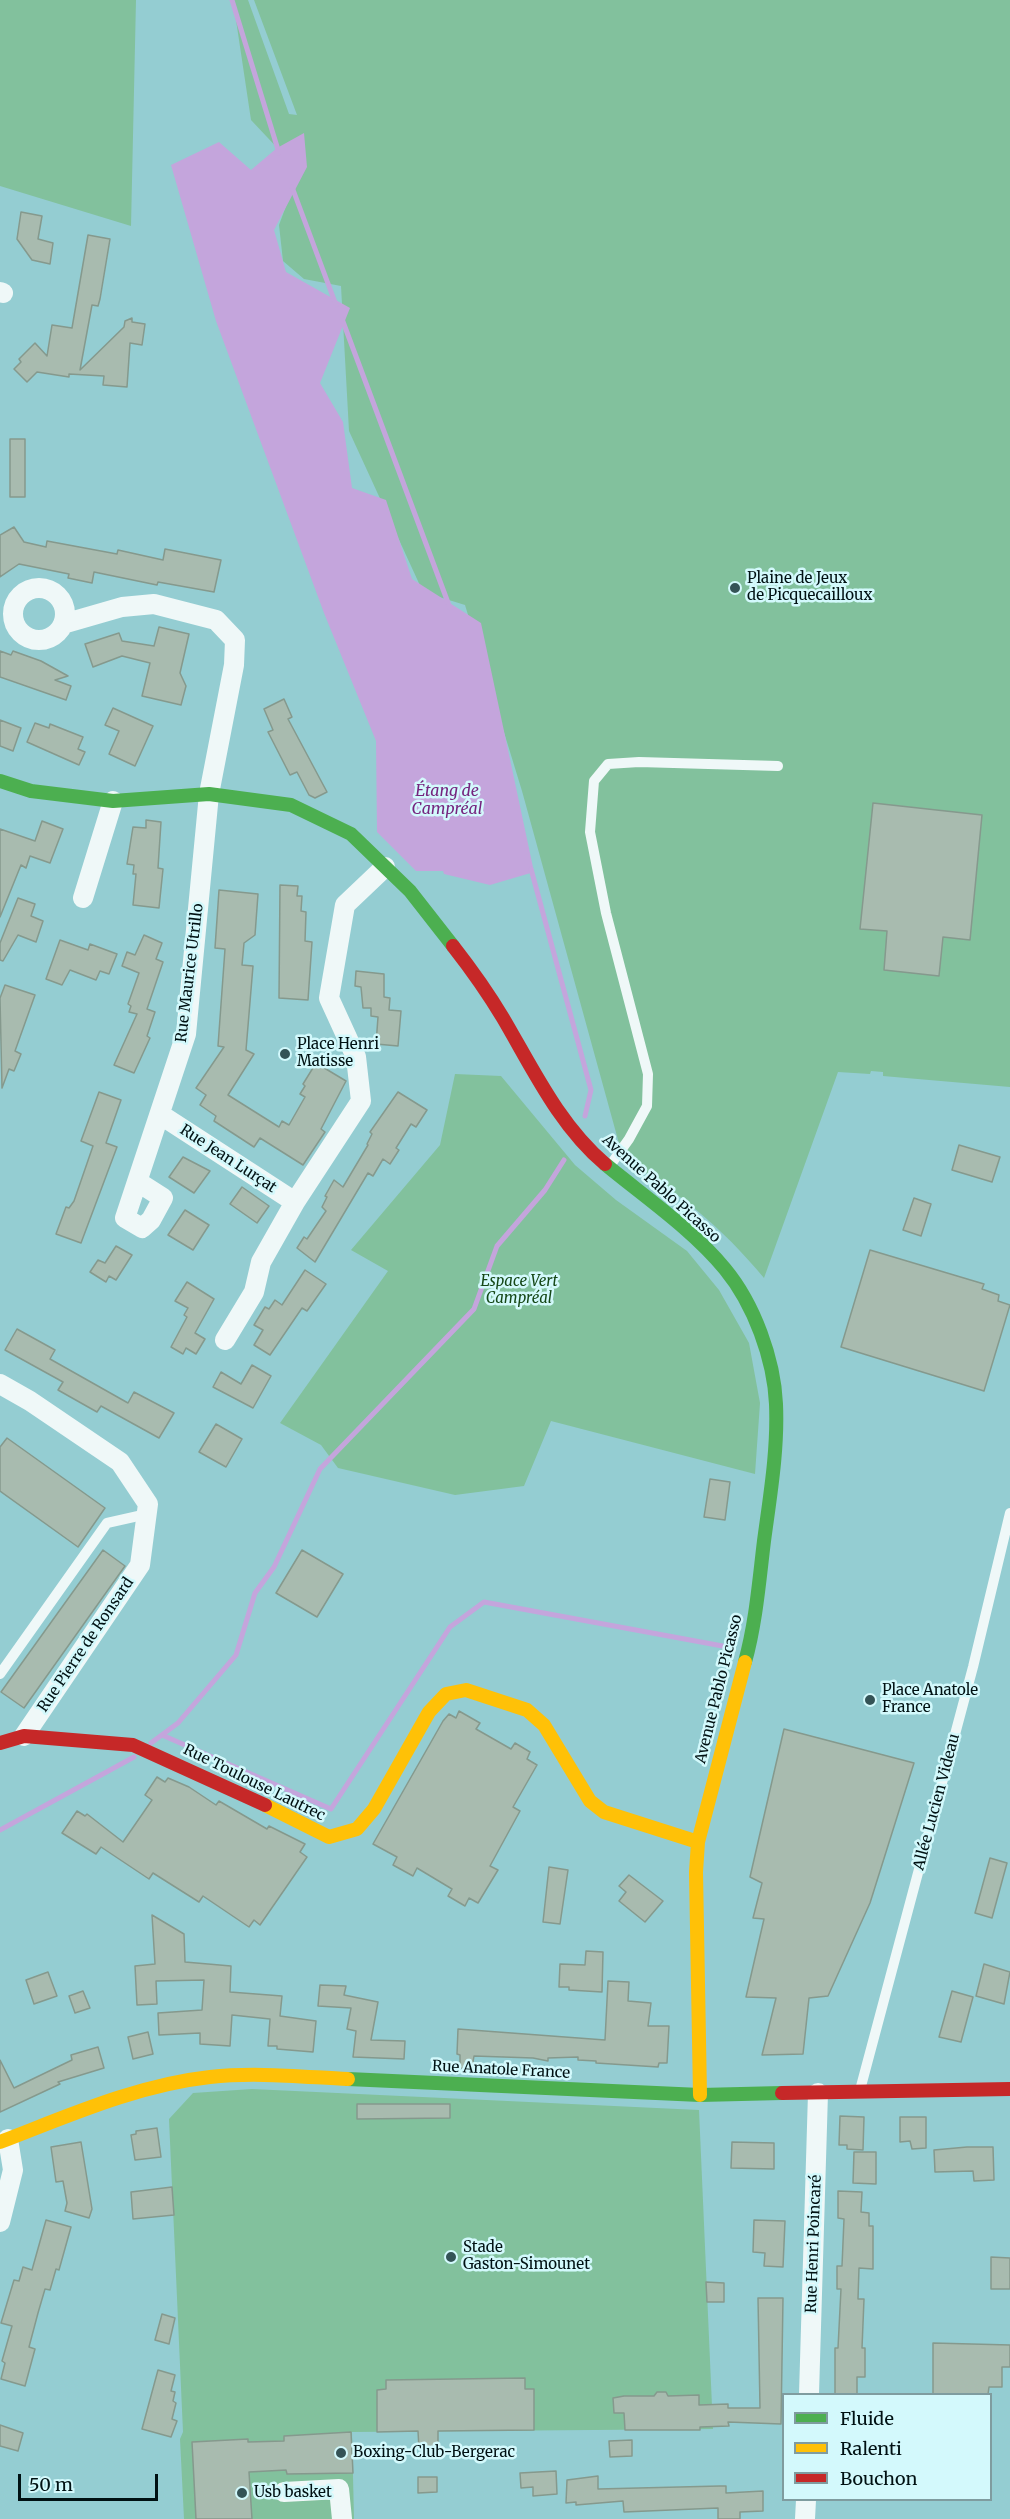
<!DOCTYPE html>
<html>
<head>
<meta charset="utf-8">
<style>
	body { margin:0 }
	#map { position:relative; width:1010px; height:2519px; overflow:hidden; background:#94cdd2; font-family:Merriweather,serif }
	canvas { display:block }
	.legend { position:absolute; left:782px; top:2393px; width:210px; height:108px; box-sizing:border-box; background:#d3f9fc; border:2px solid #7f9c9f; margin:0; padding:8px 10px; list-style:none; font-size:18px; color:#001113 }
	.legend li { display:flex; align-items:center; gap:12px; height:30px }
	.legend b { width:30px; border:2px solid #7f9c9f }
	.scale { position:absolute; left:18px; top:2474px; width:140px; height:27px; box-sizing:border-box; border:3px solid #001113; border-top:0; padding-left:8px; font-size:18px; line-height:21px; white-space:nowrap; color:#001113; -webkit-text-stroke:4px #d3f9fc; paint-order:stroke }
</style>
</head>
<body>
<div id="map">
<canvas width="1010" height="2519"></canvas>
<ul class="legend">
<li><b style="height:8px;background:#4caf50"></b>Fluide</li>
<li><b style="height:8px;background:#ffc107"></b>Ralenti</li>
<li><b style="height:8px;background:#c62828"></b>Bouchon</li>
</ul>
<div class="scale">50 m</div>
</div>
<script>
const g = document.querySelector('canvas').getContext('2d');
g.lineJoin = 'round';
function fill(path, color) { g.fillStyle = color; g.fill(path, 'evenodd'); }
function strokePath(path, color, width, dash) { g.strokeStyle = color; g.lineWidth = width; g.lineCap = dash ? 'butt' : 'round'; g.setLineDash(dash || []); g.stroke(path); }
function write(font, color, halo, rows, align = 'center') {
  g.font = font + ' Merriweather,serif'; g.lineWidth = 5; g.setLineDash([]); g.textBaseline = 'middle'; g.strokeStyle = halo; g.fillStyle = color; for (const [text, x, y, turn = 0] of rows) {
    g.save(); g.translate(x, y); g.rotate((+turn || 0) * Math.PI / 180); g.textAlign = isNaN(turn) ? turn : align; if (halo) g.strokeText(text, 0, 0); g.fillText(text, 0, 0); g.restore();
  }
}
fill(new Path2D(`
	M0 0H136L131 226 0 186Z
	M233 0H248L289 114 297 115 254 0H1010V1087L883 1076V1072L871 1071 870 1074 838 1072 764 1278C720 1225 681 1195 623 1158L522 791 465 605 423 592 349 431 341 286 304 279 283 261 279 225 299 171 251 120Z
	M455 1074 501 1076 575 1165 616 1200 687 1251 719 1290 749 1343 760 1403 755 1474 551 1421 524 1486 455 1495 338 1468 321 1445 280 1423 388 1271 351 1250 440 1145Z
	M252 2089 699 2110 713 2429 352 2432 354 2519H184L180 2439 183 2432 169 2119 193 2093Z`), '#82c19d');
fill(new Path2D(`
	M304 133 307 167 274 230 286 272 350 308 320 383 343 422 352 488 386 500 412 579 481 623 534 872 490 885 444 874 443 871H416L377 832 376 741 324 613 216 321 171 165 219 142 251 170 277 148Z`), '#c4a5dc');
strokePath(new Path2D(`
	M232 0 279 153
	M292 187 336 305
	M342 319 450 608
	M531 869 591 1090 585 1116
	M162 1735 331 1809 450 1627 484 1602 728 1647
	M151 1743 178 1723 236 1655 255 1593 274 1567 320 1469 474 1309 497 1246 545 1190 564 1160
	M0 1830 134 1757`), '#c4a5dc', 5);
const building = new Path2D(`
	M21 212 42 216 38 239 53 243 50 264 32 260 17 239Z
	M88 235 110 239 100 299 98 306 92 305 80 370 124 327 125 321 132 318V322L145 324 142 345 130 343 127 387 103 385 104 376 69 374V377L37 372 27 382 14 369 21 362 19 359 35 343 47 356 52 325 72 328Z
	M10 439H25V497H10Z
	M14 527 24 542 46 547 47 541 117 554 118 550 163 560 165 549 221 560 214 592 158 582 157 585 94 572 92 583 68 578 69 574 19 564 0 577V535Z
	M159 627 189 634 180 673 186 686 181 705 142 696 150 663 122 656 93 667 85 644 119 633 122 641 154 646Z
	M0 651 11 655 13 651 41 661 68 676 55 680 71 686 66 700 0 677Z
	M284 699 292 717 288 719 327 792 315 798 309 795 297 772 290 775 268 732 273 730 264 709Z
	M113 708 153 726 135 766 109 754 119 731 105 725Z
	M0 720 21 728 13 751 0 746Z
	M35 723 49 728 50 724 83 737 78 749 85 752 79 765 27 742Z
	M873 803 982 815 970 940 943 937 939 976 884 970 887 931 860 929Z
	M146 820 161 822 158 868 163 869 159 908 133 905 136 874H133L134 865 127 864 133 827 146 828Z
	M42 821 63 829 50 863 30 856 26 868 21 865 0 917V829L35 841Z
	M280 885 298 886 297 896H302L301 911 306 912 305 941 312 942 308 1000 279 998Z
	M219 890 258 894 255 935 244 943 242 965 253 966 246 1050 254 1054 228 1095 279 1127 282 1121 289 1125 305 1097 300 1094 305 1086 303 1084 316 1063 346 1081 321 1129 325 1132 303 1165 260 1138 254 1147 214 1121 216 1116 200 1105 206 1095 196 1088 224 1047 218 1046 225 949 215 948Z
	M18 898 35 904 31 916 43 921 36 942 18 935 3 961 0 960V943Z
	M144 935 162 943 156 959 163 962 147 1009 155 1012 147 1036 150 1038 134 1073 114 1065 137 1014 129 1012 131 1006 128 1004 139 973 122 966 127 952 135 955Z
	M60 940 88 950 90 944 117 954 109 974 100 971 96 980 70 970 62 985 46 979Z
	M356 971 384 974V997L390 998 389 1010 401 1011 398 1046 376 1044 378 1017 371 1016V1008H363L361 987 355 986Z
	M5 985 35 995 15 1051 21 1054 14 1071 9 1069 2 1088 0 998Z
	M99 1092 121 1100 106 1143 117 1147 81 1243 56 1234 66 1207 69 1208 74 1201 93 1146 81 1141Z
	M398 1092 427 1110 416 1127 411 1124 396 1148 399 1150 390 1164 383 1159 373 1176 368 1173 315 1262 297 1248 304 1237 307 1239 326 1211 322 1207 327 1197 325 1196 334 1180 343 1187 368 1145 367 1144 372 1134 370 1132Z
	M959 1145 1000 1157 992 1182 952 1170Z
	M183 1157 210 1171 194 1193 169 1177Z
	M242 1187 269 1206 257 1223 230 1204Z
	M914 1198 931 1204 921 1236 903 1230Z
	M185 1210 209 1225 193 1250 168 1235Z
	M116 1246 132 1255 116 1280 109 1276 106 1282 90 1272 98 1260 105 1263Z
	M870 1250 984 1284 982 1289 999 1295 998 1301 1010 1305 984 1391 841 1347Z
	M305 1270 326 1284 307 1311 302 1308 270 1355 254 1345 263 1330 254 1325 265 1307 269 1309 275 1300 282 1305Z
	M187 1282 214 1299 195 1333 205 1339 196 1354 186 1348 183 1354 171 1347 187 1317 184 1315 188 1308 175 1301Z
	M17 1329 55 1350 50 1359 128 1403 134 1392 174 1413 159 1438 101 1406 97 1412 58 1390 63 1382 5 1350Z
	M252 1365 271 1376 253 1408 213 1387 221 1372 241 1384Z
	M216 1424 242 1439 226 1467 199 1452Z
	M7 1438 105 1508 78 1547 0 1491V1447Z
	M710 1479 730 1482 725 1520 704 1517Z
	M103 1550 125 1566 24 1708 1 1692Z
	M302 1550 343 1574 317 1617 276 1593Z
	M459 1711 480 1723 476 1729 511 1749 515 1743 530 1752 527 1759 537 1765 513 1807 520 1811 490 1866 498 1870 478 1903 469 1898 465 1906 448 1896 452 1889 417 1868 413 1876 393 1865 397 1857 373 1844 443 1721 449 1714 456 1718Z
	M784 1729 914 1763 870 1903 828 1996 809 1998 803 2054 762 2055 776 1998 746 1997 764 1919 753 1918 762 1883 750 1877Z
	M157 1777 165 1782 168 1778 189 1787 216 1805 219 1801 267 1829 269 1826 305 1844 300 1852 307 1857 260 1925 254 1920 249 1927 203 1896 199 1902 153 1873 149 1879 101 1847 96 1854 62 1833 77 1811 85 1816 87 1814 123 1842 152 1800 145 1795Z
	M990 1858 1007 1863 992 1918 975 1913Z
	M549 1867 568 1870 560 1924 543 1922Z
	M629 1875 663 1901 645 1922 619 1901 626 1892 619 1886Z
	M152 1915 184 1934 185 1962 231 1966 230 1992 282 1996 280 2016 316 2021 313 2052 277 2049V2046H268L270 2019 232 2015 230 2046 200 2044V2033L159 2035 158 2013 202 2010 204 1980 156 1981 157 2004 137 2005 135 1966 155 1964Z
	M586 1951 603 1952 602 1992 569 1990V1987H559L560 1964 585 1965Z
	M984 1964 1010 1972 1004 2004 976 1996Z
	M48 1972 57 1996 34 2004 26 1980Z
	M608 1981 629 1982 628 2001 651 2003 648 2026H669L667 2063H659L658 2067 596 2063V2061L578 2060V2057L548 2058V2061L533 2058 474 2056 472 2068H460V2055L457 2054 458 2029 605 2040Z
	M320 1985 346 1986 344 1995 378 2002 371 2040 405 2041 404 2059 353 2057 356 2031 347 2029 351 2008 318 2006Z
	M83 1991 90 2008 75 2013 69 1996Z
	M952 1991 973 1997 961 2042 939 2037Z
	M148 2032 153 2054 133 2059 128 2037Z
	M98 2047 104 2068 58 2082 60 2084 0 2112V2060L14 2088 72 2060 71 2055Z
	M357 2104H450V2118L357 2119Z
	M840 2116 864 2117 863 2150 847 2149V2145H839Z
	M900 2117H926V2148L912 2149 910 2141 900 2142Z
	M157 2128 161 2157 135 2160 131 2135 136 2134V2131Z
	M81 2142 92 2209 89 2218 65 2211 67 2203 63 2181 56 2182 51 2147Z
	M732 2142 774 2143V2169L731 2168Z
	M967 2147H993L994 2180 974 2181 973 2171 935 2172 934 2150Z
	M854 2152H876V2184L853 2183Z
	M172 2187 174 2215 133 2219 131 2192Z
	M838 2191 862 2192 861 2212 869 2213V2226H873V2269L859 2268 858 2299H864L862 2348H865V2377H857V2394H835V2348H838L841 2289H837V2266H842L844 2219 838 2218Z
	M46 2220 71 2227 59 2270 56 2269 50 2290 45 2289 38 2313 29 2347 35 2349 25 2386 1 2379 5 2363 2 2361 12 2326 1 2323 14 2280 19 2281 23 2267 32 2270Z
	M754 2220 785 2221 783 2267 764 2266 765 2253 753 2252Z
	M991 2257 1010 2258V2289H991Z
	M706 2282 724 2283V2302H707Z
	M758 2298H783L781 2424 728 2422 729 2426 700 2427V2430H625L624 2413H614L613 2398 624 2396H654L657 2392H666L668 2396 699 2395V2405L728 2404V2408H760Z
	M162 2314 175 2318 169 2344 155 2340Z
	M933 2343 1010 2345V2367H1002V2387H989L988 2394H933Z
	M158 2370 175 2375 171 2391 175 2392 173 2401 176 2403 172 2419 177 2421 171 2437 142 2429Z
	M525 2378V2389H534V2430L438 2431V2448L419 2449 418 2431 377 2432V2390L386 2389V2380Z
	M0 2425 23 2433 18 2451 0 2446Z
	M351 2432 353 2473 287 2474 286 2470 249 2472 252 2519H196L192 2442 248 2439V2442L284 2441V2436Z
	M632 2440V2456L610 2457 609 2441Z
	M556 2471 557 2494 533 2496V2487L521 2488 520 2473Z
	M598 2476V2489L720 2486H726V2493L763 2491V2511L740 2512V2519H718V2508L624 2512 623 2501 576 2505V2502L566 2503 567 2480Z
	M418 2477H437V2492L418 2493Z`);
fill(building, '#a8bbaf');
strokePath(building, '#85998d', 1.5);
strokePath(new Path2D(`
	M609 1167 629 1139 647 1106 648 1074 606 913 590 832 594 781 608 764 639 762 778 766
	M0 1674 107 1523 147 1514
	M860 2090 973 1667 1010 1513`), '#eff8f8', 10);
strokePath(new Path2D(`
	M0 292 3 293
	M13 614a26 26 0 1 1 52 0a26 26 0 1 1-52 0Z
	M63 624 122 607 154 604 216 620 235 640 234 665 209 794 186 1034 125 1218 142 1228 151 1220 163 1198 138 1182
	M83 898 113 801
	M161 1115 295 1202
	M225 1340 254 1292 261 1262 295 1202 361 1101 356 1057 329 998 345 905 385 867
	M0 1384 30 1401 120 1462 148 1504 140 1565 24 1736
	M0 2222 13 2170 8 2139
	M809 2394 818 2093
	M284 2492 339 2489 342 2519
	M805 2519 806 2500`), '#eff8f8', 20);
strokePath(new Path2D(`
	M0 781 31 791 113 801 209 794 291 805 351 834 410 891 453 946
	M605 1164C645 1197 692 1229 725 1269 754 1304 774 1359 776 1404 778 1450 770 1496 764 1541 759 1582 756 1622 745 1662
	M348 2079 700 2095 782 2093`), '#4caf50', 14);
strokePath(new Path2D(`
	M265 1805 329 1837 357 1829 374 1809 429 1712 446 1694 466 1690 527 1710 544 1725 590 1801 604 1812 698 1842
	M700 2095 696 1872 698 1842 745 1662
	M0 2142C68 2116 137 2085 210 2077 256 2072 303 2077 348 2079`), '#ffc107', 14);
strokePath(new Path2D(`
	M453 946C471 969 488 993 503 1018 533 1069 559 1125 605 1164
	M0 1743 24 1736 133 1745 265 1805
	M782 2093 1010 2089`), '#c62828', 14);
for (const [x, y, r, color] of [
	[735,588,6,"#345356"],
	[285,1054,6,"#345356"],
	[870,1700,6,"#345356"],
	[451,2257,6,"#345356"],
	[341,2453,6,"#345356"],
	[242,2493,6,"#345356"]
]) { const dot = new Path2D(); dot.arc(x, y, r, 0, 2 * Math.PI); g.fillStyle = color; g.fill(dot); strokePath(dot, '#d3f9fc', 2); }
write('15px', '#001113', '#d3f9fc', [
	["Plaine de Jeux",747,579],
	["de Picquecailloux",747,596],
	["Place Henri",297,1045],
	["Matisse",297,1062],
	["Place Anatole",882,1691],
	["France",882,1708],
	["Stade",463,2248],
	["Gaston-Simounet",463,2265],
	["Boxing-Club-Bergerac",353,2453],
	["Usb basket",254,2493]
], 'left');
write('15px', '#001113', '#d3f9fc', [
	["Rue Maurice Utrillo",190,973,-83],
	["Rue Jean Lurçat",228,1159,33],
	["Avenue Pablo Picasso",661,1189,42],
	["Rue Pierre de Ronsard",86,1645,-56],
	["Avenue Pablo Picasso",719,1689,-76],
	["Rue Toulouse Lautrec",254,1783,26],
	["Allée Lucien Videau",937,1802,-75],
	["Rue Anatole France",501,2070,3],
	["Rue Henri Poincaré",814,2244,-88]
]);
write('italic 15px', '#154716', '#d3f9fc', [
	["Espace Vert",519,1282],
	["Campréal",519,1299]
]);
write('italic 16px', '#75247e', '#d3f9fc', [
	["Étang de",447,791],
	["Campréal",447,809]
]);
</script>
</body>
</html>
